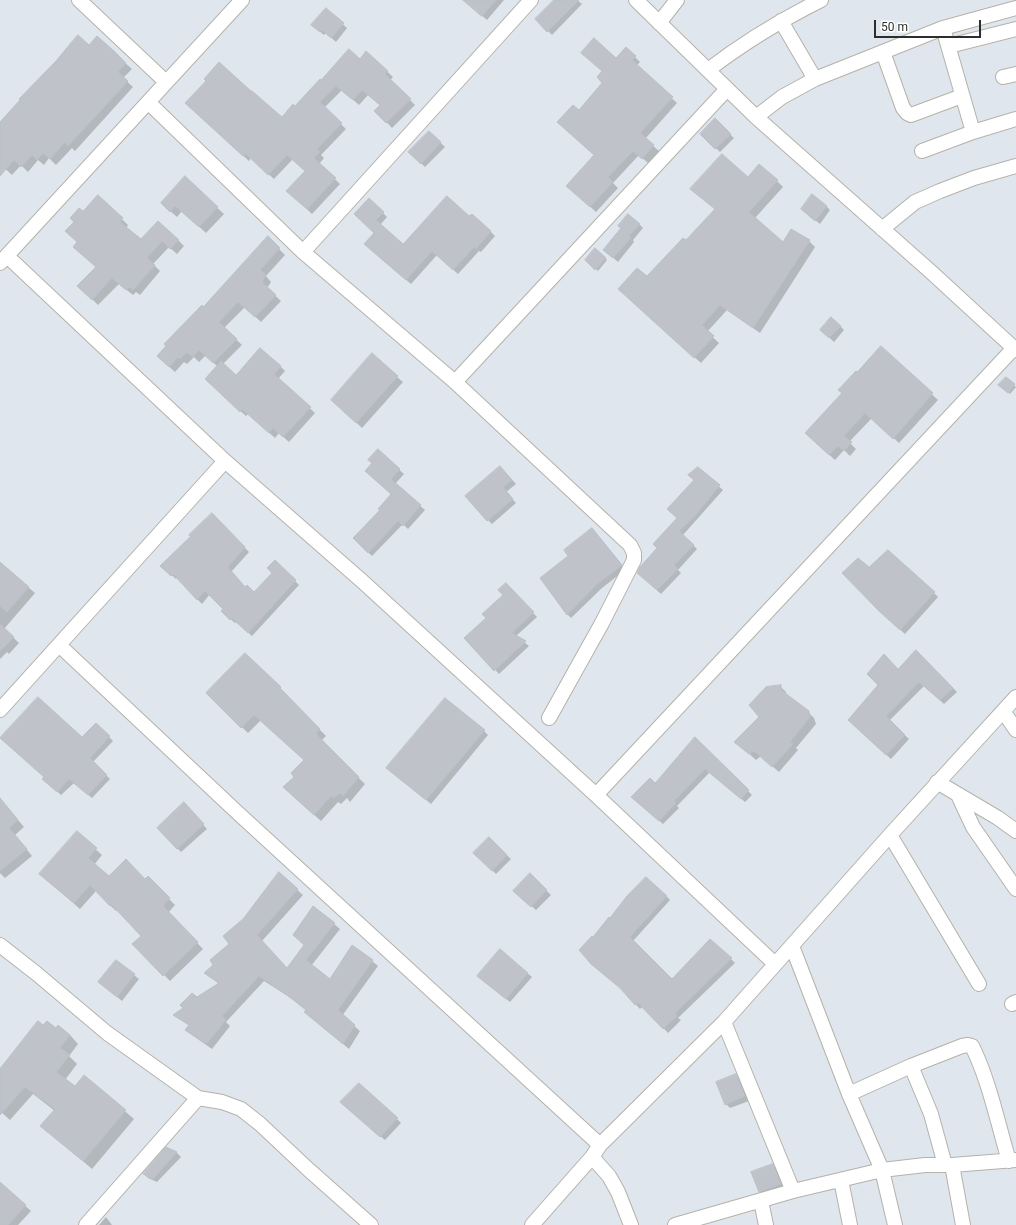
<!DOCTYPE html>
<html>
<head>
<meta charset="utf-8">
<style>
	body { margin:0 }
	#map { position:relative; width:1016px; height:1225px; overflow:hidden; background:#e0e6ed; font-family:Roboto,sans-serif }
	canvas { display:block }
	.scale { position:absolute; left:874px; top:20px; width:107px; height:18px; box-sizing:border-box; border:2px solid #2d2d2d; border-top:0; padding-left:5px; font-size:12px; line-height:14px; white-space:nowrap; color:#2d2d2d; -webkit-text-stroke:3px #fff; paint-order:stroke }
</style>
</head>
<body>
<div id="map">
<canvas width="1016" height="1225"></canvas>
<div class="scale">50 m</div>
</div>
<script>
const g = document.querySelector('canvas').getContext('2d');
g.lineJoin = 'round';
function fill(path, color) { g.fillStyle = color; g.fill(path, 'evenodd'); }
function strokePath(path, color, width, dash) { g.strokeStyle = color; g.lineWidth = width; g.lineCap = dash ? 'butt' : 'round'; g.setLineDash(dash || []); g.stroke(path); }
fill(new Path2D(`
	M471 0H504L487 20 473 8Z
	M555 0H577L582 4 552 35 536 19Z
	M326 9 347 28 336 42 326 33 324 35 317 29Z
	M97 38 132 69 123 78 133 87 75 151 72 148 56 165 49 158 44 165 38 160 28 172 21 165 12 175 0 164V124Z
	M626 48 640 62 636 66 677 103 645 139 659 151 648 163 639 155 613 183 618 188 596 212 573 191 596 156 579 111 604 83 616 59Z
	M367 53 393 77 390 80 415 105 392 128 376 111 381 106 368 95 359 105 342 90 324 108 346 129 321 155 324 158 319 164 340 184 312 214 293 196 306 171 293 159 274 179 251 158 249 161 192 109 282 118 322 82 360 60Z
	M715 120 734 138 720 152 701 134Z
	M429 132 445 147 425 167 410 152Z
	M185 178 224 214 206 233 182 211 177 217 168 209Z
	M748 178 777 181 783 187 755 218 783 244 809 241 815 247 760 333 727 310 707 332 719 343 701 363 625 295 647 278 686 242 716 209 691 189Z
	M98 197 128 225 126 228 141 241 178 240 184 246 177 254 169 247 153 264 160 271 140 295 136 292 133 295 119 284 98 305 79 286 97 267 78 242 83 213Z
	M369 199 387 217 380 225 403 245 470 218 490 231 495 236 481 252 479 251 458 274 437 255 411 284 370 249 375 233Z
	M826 206 830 210 820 224 806 213Z
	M639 224 643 228 633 240 634 242 618 262 608 253Z
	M268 238 285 255 266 276 271 282 267 288 281 301 261 322 245 307 224 328 242 345 223 364 236 376 280 366 285 371 278 379 315 413 289 442 279 433 275 438 248 414 246 416 206 379 217 366 206 355 199 362 194 357 187 364 184 362 175 372 164 362 203 308Z
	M596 250 607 260 598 271 586 260Z
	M840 326 844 330 834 342 821 330Z
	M881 348 938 400 899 443 872 418 849 442 856 449 850 456 844 450 835 460 812 439 857 373Z
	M397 377 403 382 362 428 338 405Z
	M1006 378 1016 387 1010 394 1000 385Z
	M378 451 404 474 395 484 425 510 408 529 403 524 372 556 354 538 381 510 392 494 373 463Z
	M698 468 723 490 683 535 697 549 678 570 681 573 661 594 642 577 658 548 678 518 695 480Z
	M504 471 516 484 506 492 516 503 492 524 488 520Z
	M212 515 249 552 231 572 245 588 254 594 273 573 275 561 299 585 252 636 237 622 235 623 226 615 225 610 210 594 202 604 177 578 176 579 162 566 192 536Z
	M596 533 625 570 602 588 571 618 567 614Z
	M0 563 35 593 4 629 19 643 9 654 7 652 0 659Z
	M869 568 934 593 938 597 905 634 885 616Z
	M506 584 537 617 516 636 529 646 499 674 465 638 487 618 504 595Z
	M916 651 957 692 944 704 924 686 889 721 909 739 891 759 853 724Z
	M245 654 286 694V695L326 736 321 741 365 784 350 802 347 798 341 804 338 802 321 821 291 794 296 777 305 760 261 720 248 733 207 693Z
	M780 686 786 692V696L808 712 814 718 816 724 796 748 798 750 779 772 761 756 756 760 736 742 760 717Z
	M96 724 113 741 93 762 110 779 92 798 74 783 61 795 44 779Z
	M484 731 488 735 431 804 392 772Z
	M695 738 752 795 745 802 710 772 677 806 679 808 663 824 636 801 655 784Z
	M0 799 24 827 15 835 32 856 5 878 0 873Z
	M184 804 207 829 181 852 158 828Z
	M77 833 102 855 94 865 109 877 145 881 148 878 175 905 168 913 203 949 170 981 134 944 142 936 117 910 116 911 96 891 80 909 47 880Z
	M489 839 511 859 496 874 475 853Z
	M279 874 303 895 262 941 287 970 305 945 313 907 340 929 311 966 330 980 372 961 378 966 342 1016 360 1031 349 1049 311 1017 306 1010 294 1000 264 981 226 1022 230 1026 212 1049 192 1035 187 1030 190 1026 174 1015 197 998 219 984 205 973 215 965 231 944 244 919Z
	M530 875 551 895 536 910 515 891Z
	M666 896 670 900 633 941 672 980 731 959 735 963 678 1018 681 1020 668 1033 643 1006 640 1009 623 991 593 939 610 919Z
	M116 961 139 979 122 1001 99 982Z
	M527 973 532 977 510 1002 482 980Z
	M43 1027 56 1029 70 1035 78 1044 69 1056 77 1064 65 1080 75 1087 84 1076 134 1119 92 1169 42 1126 55 1111 33 1094 10 1120 0 1111V1071Z
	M736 1076 740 1080 749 1101 730 1108 726 1104Z
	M345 1106 397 1119 401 1123 385 1140Z
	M167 1148 177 1153 181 1157 157 1182 148 1178 144 1174Z
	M772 1165 777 1169 784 1188 764 1195 760 1191Z
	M0 1183 31 1211 18 1225H0Z
	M106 1217 112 1225H99Z`), '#0003');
const building = new Path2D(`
	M463 0H496L482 16Z
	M554 0H579L547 32 535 19Z
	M326 8 344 23 331 38 322 30 320 32 311 25Z
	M78 35 89 45 97 36 114 51 126 63 118 72 128 81 68 146 65 142 50 159 43 153 37 160 32 155 21 167 14 160 0 176V122L20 100 19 99 56 61Z
	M594 38 616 58 626 47 636 56 632 60 673 97 640 133 654 145 642 159 633 151 608 177 613 182 590 207 566 186 594 155 557 122 573 105 579 110 602 83 597 77 602 71 581 53Z
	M349 49 360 59 366 51 388 71 385 74 411 99 386 123 374 111 380 105 362 90 353 100 336 86 320 102 342 123 317 149 320 152 314 158 336 178 307 209 286 191 305 171 287 155 268 175 245 153 243 156 185 103 206 81 204 79 219 62 251 91H252L282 117 293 104 295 106 320 79 321 80Z
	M715 118 731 134 715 149 700 134Z
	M429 131 441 142 421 164 408 152Z
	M722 154 748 177 759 164 778 180 749 212 783 242 791 229 810 240 753 328 720 305 702 325 714 336 694 358 618 289 637 268 647 276 683 238 686 240 715 209 690 189Z
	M185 176 218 207 199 227 175 206 170 212 161 203Z
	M812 194 827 206 815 221 801 209Z
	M98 195 123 218 120 222 141 239 158 221 179 240 170 249 162 241 147 258 155 265 133 290 129 287 126 290 112 278 92 300 77 286 96 267 73 247 77 242 65 231 74 222 70 218 79 208 83 211Z
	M447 196 469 216 472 214 491 231 476 249 474 247 453 270 432 251 406 280 364 244 374 233 354 214 369 198 384 212 376 220 403 244Z
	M628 214 640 224 629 236 631 238 613 258 603 250 621 228 618 226Z
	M268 236 280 248 260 270 266 275 262 282 276 295 255 317 238 302 219 322 237 339 213 363 199 350 193 357 187 352 180 359 178 357 169 367 157 356 166 346 164 344 202 305 203 307Z
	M595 248 606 258 595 270 585 260Z
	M831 317 841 326 829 338 820 330Z
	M881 346 933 393 893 439 865 413 844 436 852 442 844 451 838 446 829 455 805 433 842 393 838 390 856 371 857 372Z
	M260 348 281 366 274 374 311 407 283 437 273 428 269 433 242 409 240 412 205 379 221 361 236 375Z
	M372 353 398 376 356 423 331 400Z
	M1006 377 1015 384 1008 393 998 385Z
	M378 449 400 469 391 479 421 505 403 526 398 521 368 553 353 538 380 510 378 509 391 494 365 471 372 463 368 460Z
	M500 466 512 480 503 487 513 499 487 521 465 496Z
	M698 467 720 485 694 517 679 531 694 545 674 565 678 569 657 590 637 573 640 567 657 548 653 544 677 518 667 509 694 480 688 475Z
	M212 513 245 547 228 567 245 587 247 585 254 592 272 573 267 568 275 560 296 580 248 633 232 618 230 620 221 611 223 609 205 591 197 600 173 574 171 576 160 566 191 536 189 535Z
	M592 528 622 565 597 584 567 615 540 578 568 556 564 550Z
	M888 550 935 592 900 630 879 611 842 573 858 558 869 567Z
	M0 562 29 587 7 612 0 606Z
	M506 583 534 612 512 633 526 641 494 671 464 638 486 618 482 614 503 595 498 590Z
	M0 624 14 637 0 651Z
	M916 650 953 688 940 700 919 682 886 716 905 735 886 755 848 720 878 685 867 674 884 654 898 669Z
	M245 653 281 687 280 688 320 729 316 734 359 777 343 796 340 793 334 798 331 796 314 815 283 787 294 777 291 773 304 760 254 715 241 728 206 693Z
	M781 685V690L809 711 810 717 790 742 793 744 772 767 754 751 749 754 734 742 759 717 749 705 766 687Z
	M38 697 82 737 96 723 110 736 90 758 107 775 88 795 69 779 57 792 42 779 44 777 0 738Z
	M445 698 485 730 426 800 386 768Z
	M695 737 749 790 741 799 705 769 674 801 676 803 659 821 631 797 650 778 655 783Z
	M0 798 18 820 9 828 27 849 0 871Z
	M184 802 204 824 177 849 157 828Z
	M77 831 97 848 88 858 109 876 126 859 145 879 148 876 170 898 163 906 198 942 163 976 132 944 141 936 111 904 110 906 90 885 74 903 39 874Z
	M489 837 507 855 492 871 473 853Z
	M279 872 298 889 257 935 287 968 304 945 293 935 313 906 335 923 306 960 330 979 352 945 373 960 338 1010 355 1025 343 1044 304 1012 306 1010 287 995 259 976 222 1016 226 1020 206 1044 185 1030 189 1025 173 1015 183 1008 180 1005 192 993 197 997 219 983 204 973 213 965 210 960 229 944 223 936 243 919Z
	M530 873 547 890 531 907 513 891Z
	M646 877 667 896 630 937 672 979 710 939 732 958 675 1013 677 1016 663 1029 638 1003 635 1005 620 988 591 964 579 950 592 936 593 937 609 917 610 918 627 896Z
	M500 949 528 973 506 999 477 976Z
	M116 960 135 974 117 997 98 982Z
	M38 1021 43 1025 47 1021 56 1028 58 1025 70 1035 60 1048 70 1055 56 1072 75 1086 84 1075 126 1110 83 1161 40 1126 55 1109 25 1087 0 1115V1069Z
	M736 1074 745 1096 725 1105 716 1082Z
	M359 1083 398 1118 380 1137 340 1102Z
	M166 1147 177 1152 153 1179 143 1174Z
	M773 1164 781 1184 759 1192 751 1172Z
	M0 1182 26 1205 8 1225H0Z`);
fill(building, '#bfc2c9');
strokePath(building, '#bac0c9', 1);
const street = new Path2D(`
	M79 0 166 82
	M636 0 756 117 930 271 1016 350
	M781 21 815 79
	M659 23 677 0
	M943 28 973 132
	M949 46 1016 29
	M883 52 903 108 907 113 911 115 962 96
	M708 70C743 43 781 20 821 0
	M1003 77 1016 74
	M148 102 303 252 455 382 630 545 634 553V560L602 623 549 718
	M756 117 782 97 815 79 943 28 1016 8
	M922 151 973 132 1016 119
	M882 229 915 202 940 191 974 178 1016 166
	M303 252 531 0
	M7 256 225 461 362 581 596 795 775 964
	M0 263 242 0
	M455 382 727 89
	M59 645 239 814 600 1145
	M0 710 225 461
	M1003 711 1016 730
	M937 782 998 818 1016 831
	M596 795 1014 348
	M959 797 973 827 1016 889
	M890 835 979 984
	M0 945 37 974 107 1033 198 1098 222 1102 241 1109 260 1124 309 1170 371 1225
	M792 946 849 1094 882 1170 895 1225
	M1012 1004 1016 1002
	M724 1022 793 1191
	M911 1066 931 1114 945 1165
	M849 1094 911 1066 962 1046 968 1045 972 1046C989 1080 998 1124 1009 1161
	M592 1157 609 1176 618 1192 631 1225
	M952 1165 963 1225
	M841 1180 850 1225
	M761 1201 766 1225
	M86 1225 198 1098
	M532 1225 592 1157 600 1145 724 1022 890 835 1016 697
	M675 1225 793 1191 882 1170 925 1165H952L1016 1160`);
strokePath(street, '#b4b2a9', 16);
strokePath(street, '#fff', 14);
</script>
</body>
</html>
